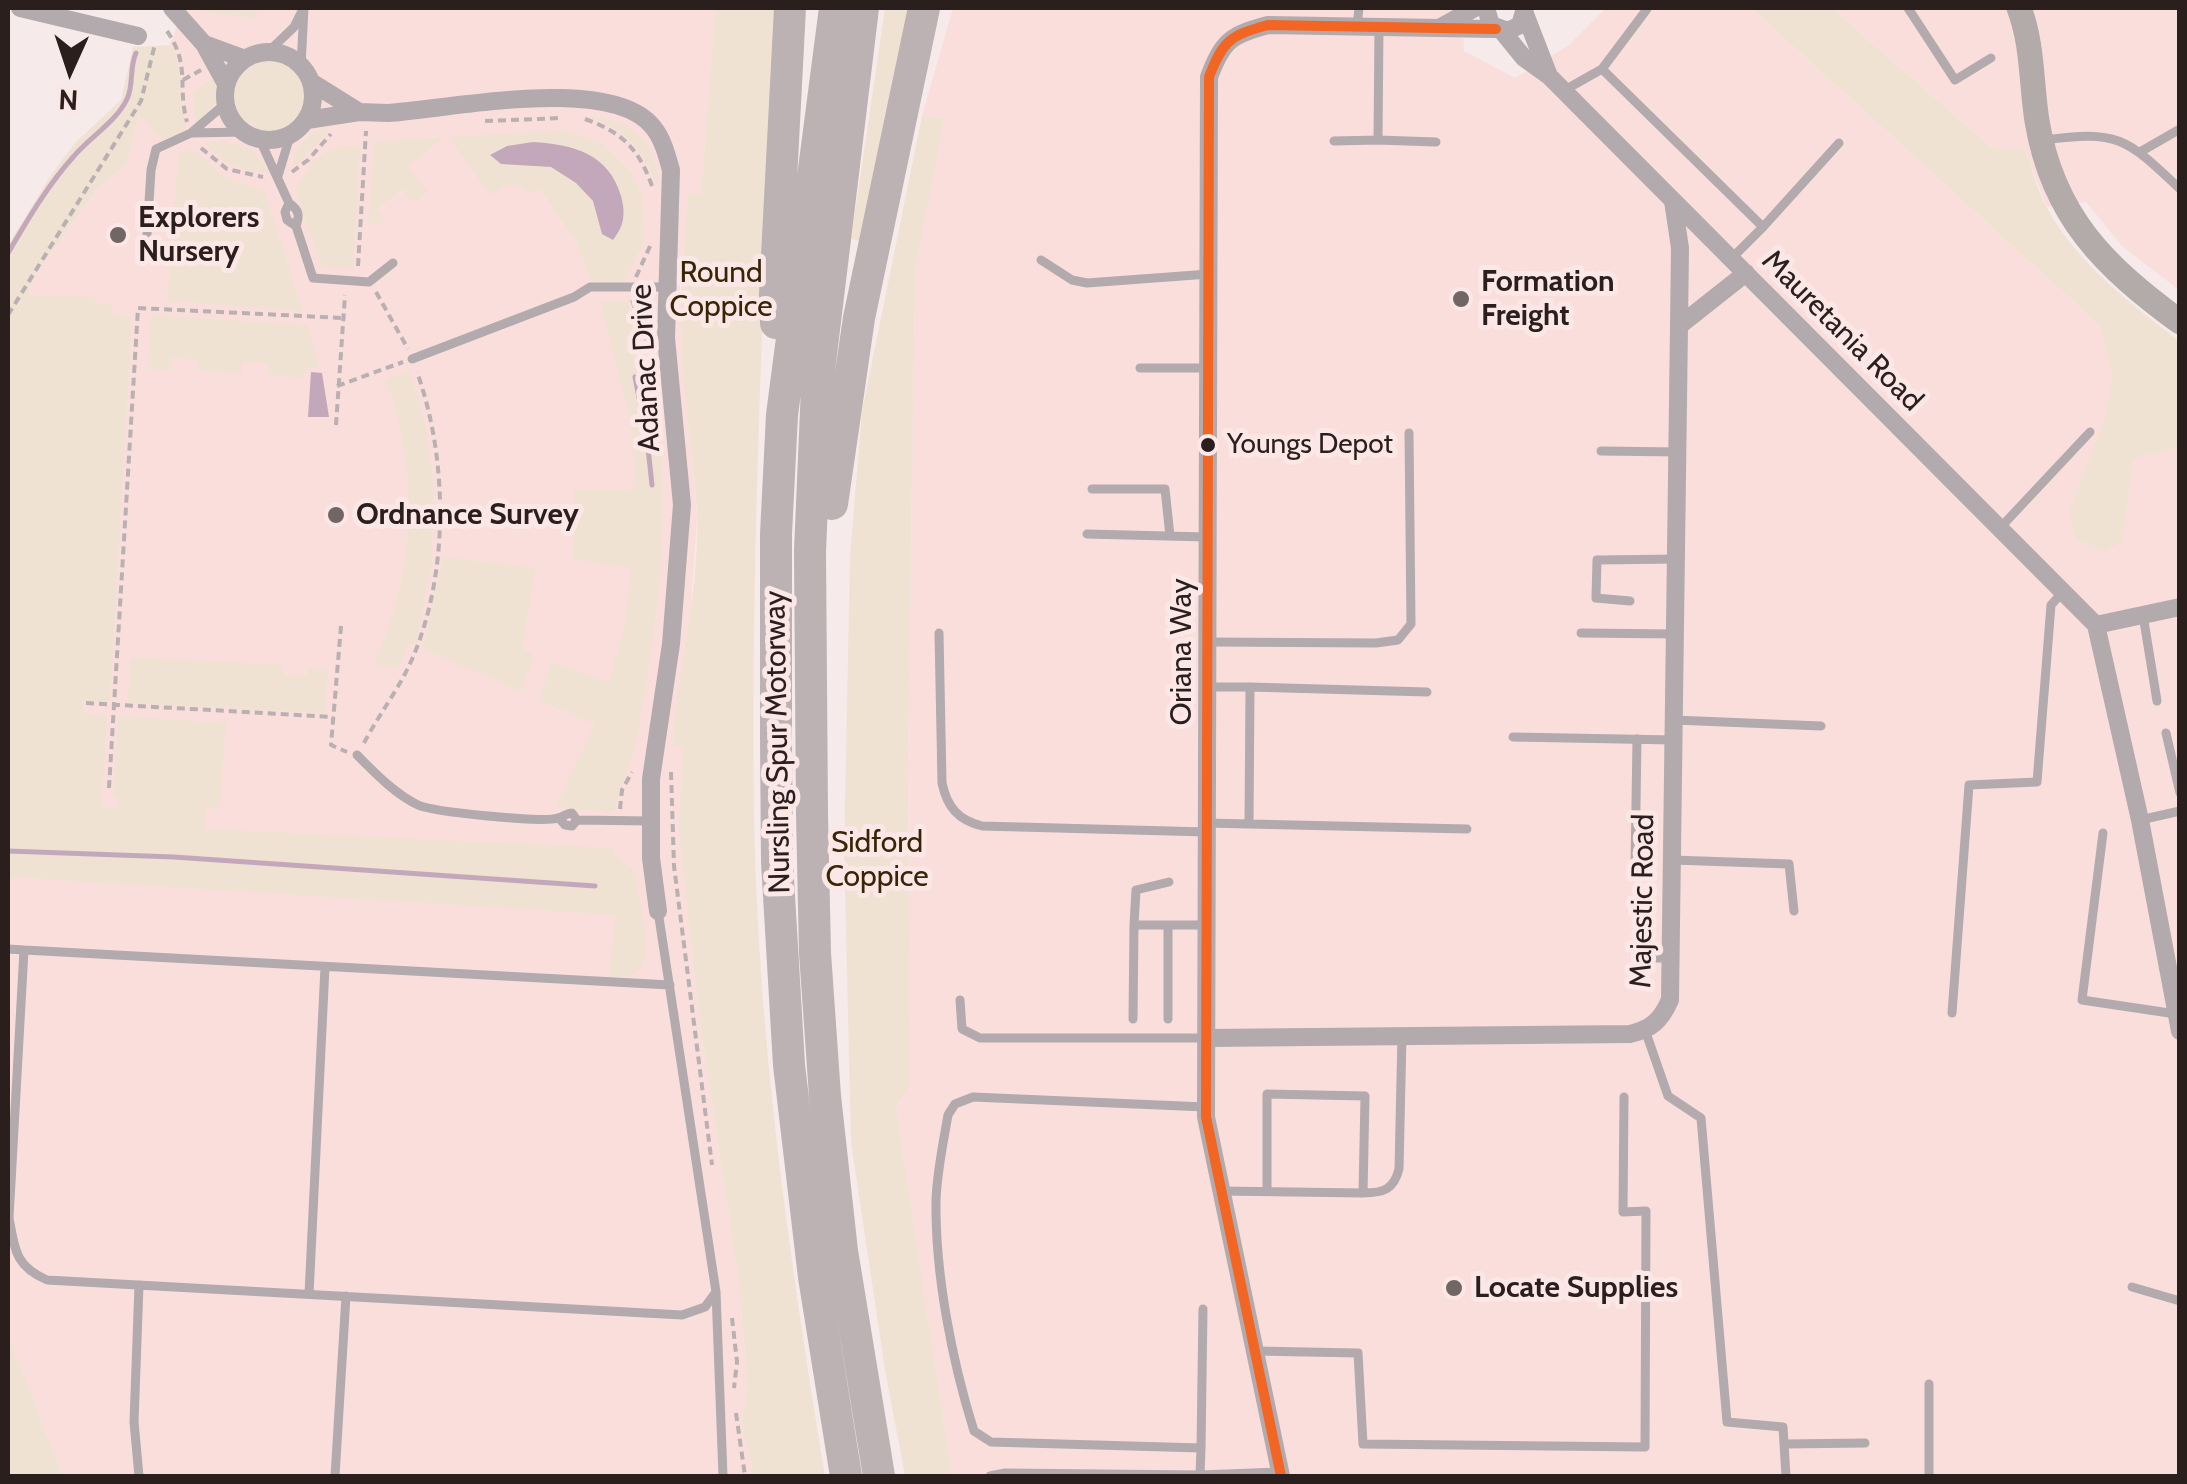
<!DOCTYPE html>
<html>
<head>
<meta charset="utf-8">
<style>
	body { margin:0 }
	#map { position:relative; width:2187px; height:1484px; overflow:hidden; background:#f6ebea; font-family:Cabin,sans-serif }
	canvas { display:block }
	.frame { position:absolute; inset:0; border:10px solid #2b1f1e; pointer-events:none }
	.north { position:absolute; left:20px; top:20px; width:100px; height:100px; -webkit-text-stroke:8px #fbe7e5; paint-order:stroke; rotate:183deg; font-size:28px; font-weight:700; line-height:40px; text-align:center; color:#2b1f1e }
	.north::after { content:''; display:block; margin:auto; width:35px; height:45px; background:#2b1f1e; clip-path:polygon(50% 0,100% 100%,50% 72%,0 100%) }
</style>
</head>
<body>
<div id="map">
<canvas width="2187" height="1484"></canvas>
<div class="frame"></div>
<div class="north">N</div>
</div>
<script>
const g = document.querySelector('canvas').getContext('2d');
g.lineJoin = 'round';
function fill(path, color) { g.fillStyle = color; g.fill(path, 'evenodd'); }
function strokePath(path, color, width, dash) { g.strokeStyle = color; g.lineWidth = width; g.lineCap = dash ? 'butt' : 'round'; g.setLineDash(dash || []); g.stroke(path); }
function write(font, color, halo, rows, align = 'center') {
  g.font = font + ' Cabin,sans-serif'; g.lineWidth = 10; g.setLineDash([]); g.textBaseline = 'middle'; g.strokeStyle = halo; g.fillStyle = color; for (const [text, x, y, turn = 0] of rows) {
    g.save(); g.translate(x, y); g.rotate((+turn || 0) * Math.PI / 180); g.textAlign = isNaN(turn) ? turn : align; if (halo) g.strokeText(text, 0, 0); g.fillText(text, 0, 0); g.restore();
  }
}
fill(new Path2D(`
	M184 8H715L701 195 688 196 680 289 683 374 689 405 697 519 689 635 672 744 683 745 678 826 700 1024 738 1277 748 1389 741 1424 754 1476H63L8 1333V337L29 296 30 283 98 188 126 165 140 111 153 88Z
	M953 8H1462L1464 51 1515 78 1569 45 1606 8H1751L2179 398V1476H952L896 1107 910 1085 908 762 915 271 945 118 922 116Z
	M1832 8H2179V290L2123 247 2086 202 2047 207 2024 149 1992 148Z`), '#fadedc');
fill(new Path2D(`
	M205 8H258L256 18 208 13Z
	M715 8H777C764 274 751 541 754 808 757 1033 789 1256 825 1476H754L741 1424 748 1388 738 1277 700 1024 678 826 683 746 672 745C678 669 699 593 697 516 695 468 687 420 683 371 678 312 683 254 688 195L701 194Z
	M885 8H912L861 241 851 239Z
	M1751 8H1832L1992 148 2024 149C2032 168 2037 189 2047 208 2077 263 2130 303 2179 341V447L2133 459 2122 541 2105 552 2074 538 2070 510 2107 412 2113 375 2099 325Z
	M170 45C185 68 178 101 187 131L162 140 139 114 126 165 98 188 30 283 29 295 97 297 96 303 112 305V315L132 317 110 702 83 701V713L108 716 101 807 119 808V797L113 796 118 716 226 723 220 809 206 808V829L614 848V854C620 859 628 864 633 869 637 875 636 884 638 892 643 920 664 986 610 976L609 969 616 915 8 877V245L51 175 75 143 121 100 133 47Z
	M232 96a37 37 0 1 1 74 0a37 37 0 1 1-74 0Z
	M215 78C222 100 213 109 196 123L192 92Z
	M585 115C631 120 657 139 659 188 638 145 631 132 585 115Z
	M922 116 945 118 915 271 908 762 910 1085 896 1107 952 1476H905L885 1370 851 1143 844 849 850 555 862 411Z
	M324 128 329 131 294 167C292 148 307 134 324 128Z
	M561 130 603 143 633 175 642 194 644 242 625 281 592 282 576 241 540 188 529 194C516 178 504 186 490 195L447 135 408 167 428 192 417 200H411L402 189 377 209 385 219 381 224 368 223 374 142Z
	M225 141 250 149 272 173C246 171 219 166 205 142Z
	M360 145 353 268H322L295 191C313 157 321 147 360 145Z
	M179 151H195L224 176 257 189 263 188 303 311 167 301Z
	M641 298C663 312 659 336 660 360L642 317Z
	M600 302H628C630 322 641 341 646 360 650 377 654 395 657 413 672 520 656 632 637 738 632 764 619 785 615 810L608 813 556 806 595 724 540 701 551 662 609 682 624 627 631 568 574 559 573 490 636 489 630 419Z
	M151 315 307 325 320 368 305 367 304 378 268 375V363L243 362 241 373 198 370V360L172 358 171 370 148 369Z
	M409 371C432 432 437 490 431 555L433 556 418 634 415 644 409 643 398 669 383 663 380 667 374 664C408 589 417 514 401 433 397 415 394 396 384 381Z
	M443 557 536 568 522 648 534 655 521 692 422 648Z
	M130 657 283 665V675L307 676 308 668 328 669 325 713 128 703Z
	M8 1333 63 1476H8Z`), '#f0e2d3');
fill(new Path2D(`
	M533 142C573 144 609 154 621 196 626 214 624 226 613 240L602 234 593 201 576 183 551 167 501 164 490 155 507 146Z
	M311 372 322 373 329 417H308Z`), '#c3a8bc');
strokePath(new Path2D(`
	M8 253C28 219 47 186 74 156 90 137 116 122 127 99 134 85 129 68 136 53
	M635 377 647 439 652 485
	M8 851 174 857 595 886`), '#c3a8bc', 5);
strokePath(new Path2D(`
	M167 31C191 66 177 86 187 122
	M183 80 201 70
	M585 119C622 132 639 149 652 186
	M485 121 561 118
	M201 148 227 169 263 177
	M292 172 308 160 331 134
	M358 266 366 131
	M636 277 651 244
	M376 292 408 349
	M632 300 648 343
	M8 315 141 101 155 44
	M337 386 403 362
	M336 425 345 295
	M438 518 564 521
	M341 626 331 745 347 752
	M86 703 333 717
	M364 743C379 714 400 688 413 657 449 572 448 459 417 372
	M671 772 674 866 712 1165
	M109 788 138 308 343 318
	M620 809 622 790 632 772
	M732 1318 737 1362 734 1388
	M736 1413 745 1476`), '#b9b0b1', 4, [8, 5]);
strokePath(new Path2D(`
	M1908 8 1955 80 1991 58
	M1357 26 1359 8
	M1379 27 1378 140 1436 142
	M268 52 294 27 301 13
	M301 66 304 8
	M1602 69 1647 9
	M1563 91 1602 69 1763 227 1731 259
	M191 133 243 132
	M260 140 289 203C299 210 300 215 296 226
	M2044 140C2119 130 2126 138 2180 189
	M1334 141 1378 140
	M2140 152 2180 129
	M278 176 290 136
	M289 203 285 212 287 220 296 226 313 278 369 282 393 263
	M1763 227 1839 143
	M147 235 151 170 156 149 191 133 225 104
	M1041 260 1072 280 1087 283 1209 274
	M412 359 574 297 590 287H667
	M1140 368H1207
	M1601 451 1678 452
	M1092 489H1165L1170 536
	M2000 528 2090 432
	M1087 534 1207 537
	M1630 601 1596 598 1597 560 1676 559
	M2143 615 2157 701
	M939 633 942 783C947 807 958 820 982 826L1207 832
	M1581 633 1675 634
	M1210 642 1376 643 1398 640 1411 624 1409 433
	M1250 687 1427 692
	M1674 720 1821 726
	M2166 733 2180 793
	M1513 737 1674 740
	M357 755C375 773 395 794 418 805 433 812 543 823 558 818 563 817 567 813 572 813L577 820
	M559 818 565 825 572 826 577 820 650 821
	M2140 820 2180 811
	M1207 823 1249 824 1250 687H1210
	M1249 824 1467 829
	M2103 833 2082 1000 2176 1014
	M1672 860 1789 864 1794 911
	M1635 868 1637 739
	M658 911 716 1292 723 1476
	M1134 925 1136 890 1169 882
	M8 949 24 950 9 1218C15 1250 15 1266 47 1280L682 1315 705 1307 716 1292
	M24 950 670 985
	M1639 958H1671
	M960 1000 962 1029 980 1038H1207
	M1952 1013 1969 785 2037 782 2051 605 2062 593
	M1133 1019 1134 925H1206
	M1168 1019V925
	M1645 1030 1668 1096 1701 1118 1727 1422 1783 1427 1786 1476
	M1205 1107 973 1097 955 1104 948 1115C943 1144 937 1172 936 1200 935 1274 952 1361 974 1431L991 1442 1201 1448 1200 1475 1279 1472
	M1221 1191 1363 1193 1365 1096 1267 1094V1191
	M1363 1193C1384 1193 1394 1189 1399 1169L1402 1035
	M139 1285 134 1422 139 1476
	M2132 1287 2180 1301
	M309 1294 325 967
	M1255 1351 1358 1353 1363 1444 1645 1447 1646 1211 1623 1212 1624 1097
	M1929 1384V1476
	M1784 1444 1865 1443
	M1201 1448 1203 1309
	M335 1476 346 1296
	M990 1476 1005 1473 1200 1475`), '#b2aaac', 9);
strokePath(new Path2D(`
	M20 8 138 36
	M172 8 204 44 226 84
	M1486 8 1491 25 1508 31 1520 25 1525 8
	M1525 14 1549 76
	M1439 28 1475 8
	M1502 31 1524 58 1549 76 2096 625 2140 820 2180 1031
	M204 44 245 59
	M225 96a44 44 0 1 1 88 0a44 44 0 1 1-88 0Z
	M311 82 359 112
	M307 120 359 112 388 113C450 109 611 74 653 127 663 139 667 156 671 170L666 338 682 505 671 644 651 779V858L658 911
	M1679 326 1746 273
	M2096 625 2180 607
	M1207 1038 1630 1034C1652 1029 1661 1020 1670 1000L1679 326 1680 248 1673 201
	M1281 1476 1206 1117 1209 77C1223 40 1231 35 1268 25L1496 29`), '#b2aaac', 18);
strokePath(new Path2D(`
	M2019 8C2033 44 2031 83 2037 121 2053 217 2105 267 2180 322`), '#b3aaaa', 25);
strokePath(new Path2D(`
	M835 8 782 415 776 534V737L777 862 789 1065 814 1277 846 1476
	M863 8 817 387 810 551 812 814 815 953 825 1096 842 1251 879 1476
	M776 323 775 294 790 8
	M832 504 859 318 924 8`), '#bcb1b3', 32);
strokePath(new Path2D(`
	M1281 1476 1206 1117 1209 77C1223 40 1231 35 1268 25L1496 29`), '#f26522', 10);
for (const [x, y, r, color] of [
	[118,235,10,"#726665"],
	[1461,299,10,"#726665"],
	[1208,445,9,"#2b1f1e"],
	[336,515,10,"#726665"],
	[1454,1288,10,"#726665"]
]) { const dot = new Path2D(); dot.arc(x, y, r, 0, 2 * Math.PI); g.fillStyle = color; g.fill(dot); strokePath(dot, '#fbe7e5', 4); }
write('28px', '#2b1f1e', '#fbe7e5', [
	["Youngs Depot",1227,445]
], 'left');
write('bold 30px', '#2b1f1e', '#fbe7e5', [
	["Explorers",138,218],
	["Nursery",138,252],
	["Formation",1481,282],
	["Freight",1481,316],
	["Ordnance Survey",356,515],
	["Locate Supplies",1474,1288]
], 'left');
write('30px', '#372506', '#fbe7e5', [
	["Round",721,273],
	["Coppice",721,307],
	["Sidford",877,843],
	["Coppice",877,877]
]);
write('30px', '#2b1f1e', '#fbe7e5', [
	["Mauretania Road",1842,331,45],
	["Adanac Drive",646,368,-93],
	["Oriana Way",1182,652,-90],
	["Nursling Spur Motorway",778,742,-91],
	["Majestic Road",1643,901,-89]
]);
</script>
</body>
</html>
